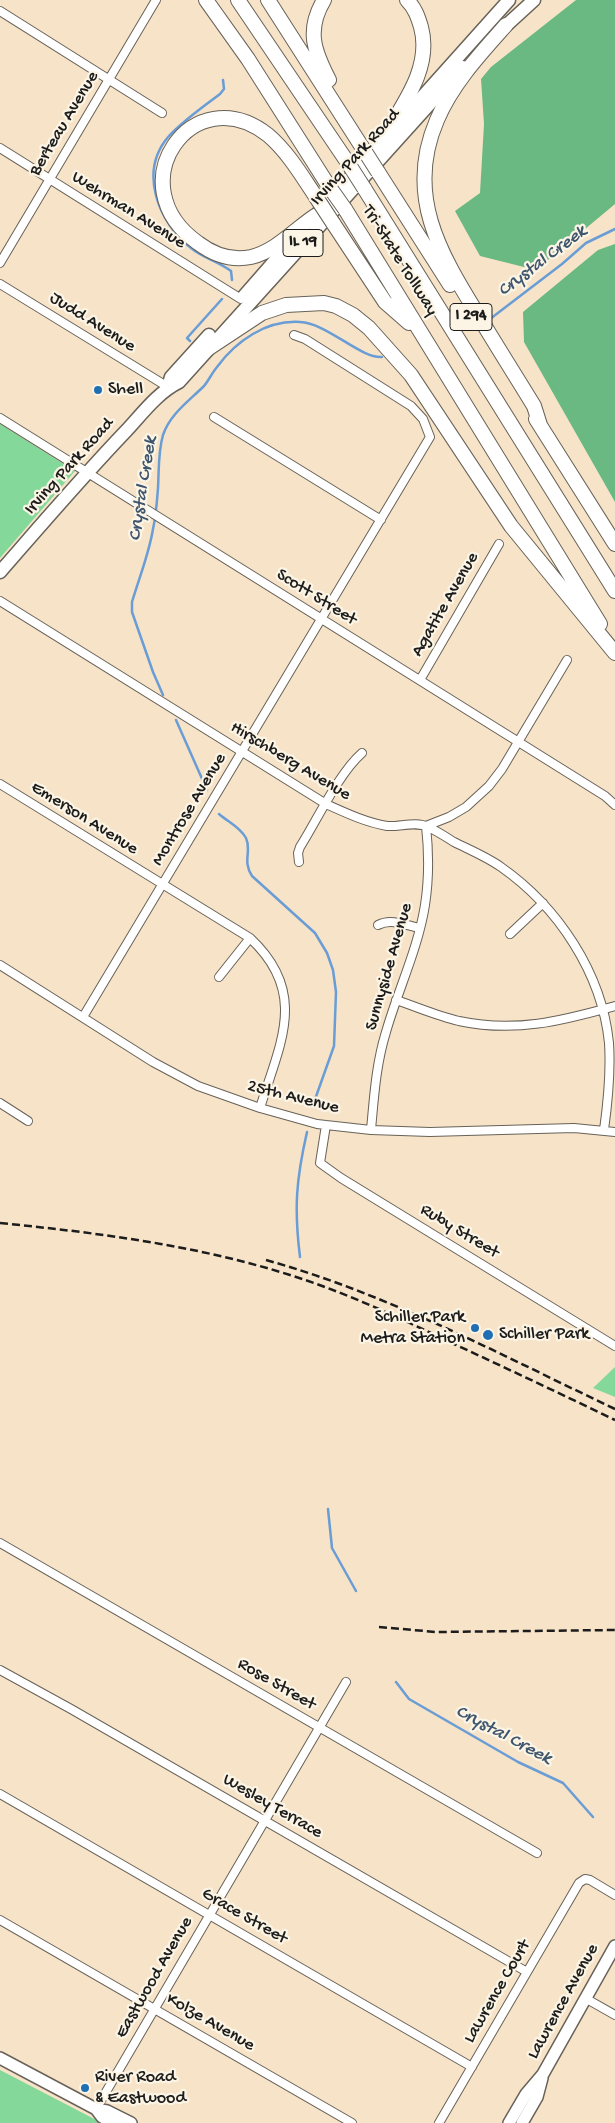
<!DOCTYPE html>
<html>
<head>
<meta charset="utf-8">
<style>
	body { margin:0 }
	canvas { display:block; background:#f6e3c8 }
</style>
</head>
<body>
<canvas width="615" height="2123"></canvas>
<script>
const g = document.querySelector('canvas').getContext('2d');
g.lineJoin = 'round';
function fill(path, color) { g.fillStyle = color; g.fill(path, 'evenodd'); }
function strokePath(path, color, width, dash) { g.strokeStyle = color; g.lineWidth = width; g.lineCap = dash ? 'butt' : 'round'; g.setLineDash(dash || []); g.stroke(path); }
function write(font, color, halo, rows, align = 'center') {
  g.font = font + ' "Gochi Hand",sans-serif'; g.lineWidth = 4.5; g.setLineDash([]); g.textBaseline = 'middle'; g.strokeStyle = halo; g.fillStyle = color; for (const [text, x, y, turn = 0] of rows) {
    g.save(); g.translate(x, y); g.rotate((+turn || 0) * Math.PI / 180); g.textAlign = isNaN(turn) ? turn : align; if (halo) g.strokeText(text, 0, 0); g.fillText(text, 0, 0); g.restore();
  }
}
fill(new Path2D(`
	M0 424 75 471 0 558Z
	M615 1367V1397L593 1388Z
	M0 2070 102 2123H0Z`), '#83d89a');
fill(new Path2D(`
	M576 0H615V204L536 270 480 256 455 211 480 193 484 124 481 79 491 67Z
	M615 244V502L524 342 523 312 598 250Z`), '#6ab882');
strokePath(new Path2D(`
	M223 80 224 89 220 94C203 107 184 120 169 136 138 171 158 222 191 248 203 258 218 261 231 271L232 280
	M490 319 562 264 586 243 615 229
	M190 341 187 338 222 299
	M163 695 153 672 132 612V602C139 578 149 554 153 529 156 516 157 501 158 488 159 470 158 452 163 435 170 414 189 401 204 386 209 380 212 373 217 367 236 341 266 320 300 322 327 323 361 359 382 357
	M176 720 207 790
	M219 814C228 822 240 827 246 838 252 851 242 861 252 876L315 933 327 953 333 970 336 992 334 1046 313 1105
	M300 1257C294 1209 296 1180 307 1132
	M328 1509 332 1548 356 1591
	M396 1682 409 1699 518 1762 563 1783 593 1817`), '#6a9dd5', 2.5);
const minor = new Path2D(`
	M0 11 162 113
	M0 148 241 299
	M0 263 156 0
	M0 284 168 387
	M214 417 381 520
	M0 418 605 796 615 805
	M0 601 326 804C346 813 365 822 387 826 400 827 416 821 428 827 437 831 446 837 454 842 470 850 487 857 501 867 558 907 602 973 609 1043 611 1073 608 1101 604 1130
	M420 680 499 544
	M0 784 250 938C309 993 280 1043 260 1108
	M299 862 298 853 300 847C317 820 339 773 362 753
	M378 925C391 918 406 925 419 928
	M510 934 543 903
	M0 965 153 1062 198 1086 260 1108 317 1124 371 1130 430 1132 574 1128 615 1132
	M219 977 250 938
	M396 1000C417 1007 438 1016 459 1021 515 1033 561 1021 615 1006
	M83 1017 430 437 423 419 411 406 305 339 294 335
	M0 1103 28 1121
	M326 1125 320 1163 341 1178 615 1346
	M371 1130C374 1097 376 1064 386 1032 398 990 418 949 425 905 429 879 429 853 426 826L449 817 466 807 489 786 502 769 567 660
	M0 1543 537 1853
	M0 1670 71 1709 527 1972
	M0 1794 472 2067
	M0 1920 352 2123
	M585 1998 615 2015
	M96 2109 346 1682
	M439 2123 579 1883 585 1879 590 1880 615 1895`);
const secondary = new Path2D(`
	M0 2058 96 2109 107 2111 131 2123
	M96 2109 102 2117 113 2123
	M509 2123 526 2094 543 2074 615 1946
	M522 2123 537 2097 542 2078`);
const primary = new Path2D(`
	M499 32 534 0
	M389 134 509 0
	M317 214 374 151
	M244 296 300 232
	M168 387 171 377 209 335
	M0 572C41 525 82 477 126 431 142 414 157 393 179 382L463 67`);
const motorway = new Path2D(`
	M206 0 248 59 328 185
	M238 0 348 163
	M268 0 362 147
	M324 0C306 30 314 51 329 80
	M506 25C481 53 452 84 437 120 405 194 439 252 478 315 496 345 515 375 534 406L540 425
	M378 147C398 110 433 71 421 27 418 17 415 8 407 0
	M378 172 450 285
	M364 188 615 591
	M345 209 600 624
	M315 216C294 230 276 251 251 257 232 261 214 255 198 243 116 185 193 76 268 135 288 152 302 176 316 197
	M333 223 385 302 409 323
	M206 350 262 313 286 305 324 303 336 306 353 315 369 328 411 375 511 526 615 653
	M536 419 615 544`);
strokePath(minor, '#686258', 10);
strokePath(secondary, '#686258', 14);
strokePath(primary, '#686258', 15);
strokePath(motorway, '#686258', 16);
strokePath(minor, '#fff', 8);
strokePath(secondary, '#fff', 11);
strokePath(primary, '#fff', 12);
strokePath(motorway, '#fff', 14);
strokePath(new Path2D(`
	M0 1223C99 1233 195 1245 290 1275 347 1293 400 1318 454 1344 508 1369 561 1394 615 1420
	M266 1260C388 1294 501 1355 615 1409
	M379 1627 436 1632 615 1630`), '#1c1c1c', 2.5, [8, 4]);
const motorwayBridge = new Path2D(`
	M362 147 378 172
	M348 163 364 188
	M328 185 345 209
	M316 197 333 223`);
strokePath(motorwayBridge, '#686258', 16, []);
strokePath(motorwayBridge, '#fff', 14);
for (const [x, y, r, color] of [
	[98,390,5,"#1f6fb2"],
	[475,1328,5,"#1f6fb2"],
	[488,1335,6,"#1f6fb2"],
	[85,2088,5,"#1f6fb2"]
]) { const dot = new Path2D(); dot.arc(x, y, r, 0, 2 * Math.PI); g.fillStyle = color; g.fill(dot); strokePath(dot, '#fcf5e5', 2); }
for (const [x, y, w] of [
	[303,243,40],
	[471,317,42]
]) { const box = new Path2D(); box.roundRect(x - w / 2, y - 13.5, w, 27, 4); g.fillStyle = '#fcf5e5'; g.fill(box); strokePath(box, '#1c1c1c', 1); }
write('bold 16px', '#1c1c1c', null, [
	["IL 19",303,243],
	["I 294",471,317]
]);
write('18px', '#1c1c1c', '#fcf5e5', [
	["Berteau Avenue",65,124,-59],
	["Irving Park Road",356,158,-48],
	["Wehrman Avenue",128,211,32],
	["Tri-State Tollway",399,261,58],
	["Judd Avenue",92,323,32],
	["Irving Park Road",70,467,-48],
	["Scott Street",316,598,32],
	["Agatite Avenue",446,605,-60],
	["Hirschberg Avenue",290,762,31],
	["Montrose Avenue",190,810,-59],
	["Emerson Avenue",84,819,32],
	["Sunnyside Avenue",390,967,-74],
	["25th Avenue",293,1098,14],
	["Ruby Street",459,1232,31],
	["Rose Street",276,1685,30],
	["Wesley Terrace",272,1807,30],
	["Grace Street",244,1917,30],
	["Eastwood Avenue",155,1978,-60],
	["Lawrence Court",498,1992,-60],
	["Lawrence Avenue",564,2002,-61],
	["Kolze Avenue",210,2023,30]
]);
write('18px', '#1c1c1c', '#fcf5e5', [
	["Shell",108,390],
	["Schiller Park",465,1318,"right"],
	["Metra Station",465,1339,"right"],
	["Schiller Park",499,1335],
	["River Road",95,2078],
	["& Eastwood",95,2099]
], 'left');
write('italic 19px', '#3f566f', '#fcf5e5', [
	["Crystal Creek",543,262,-37],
	["Crystal Creek",144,489,-81],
	["Crystal Creek",503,1736,28]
]);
</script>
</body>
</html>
